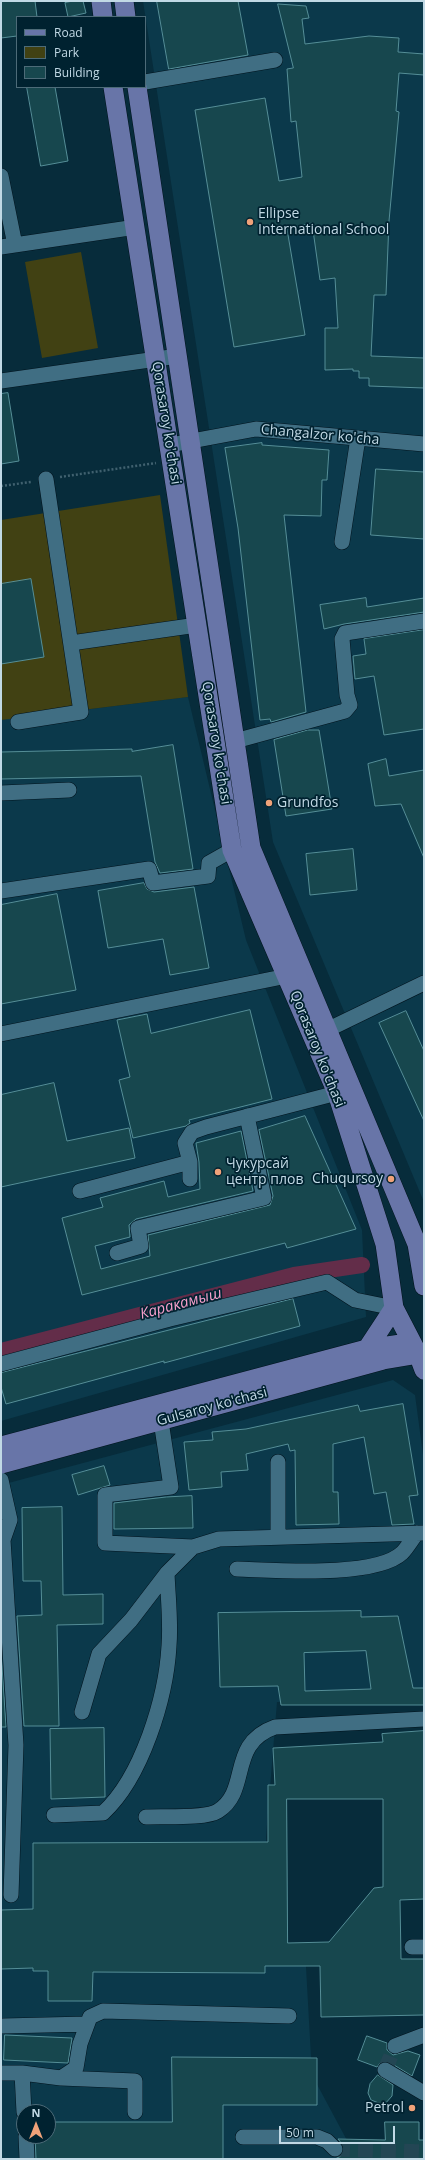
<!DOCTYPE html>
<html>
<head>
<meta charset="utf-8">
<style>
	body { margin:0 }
	#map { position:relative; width:425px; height:2160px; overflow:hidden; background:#072c3b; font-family:"Open Sans",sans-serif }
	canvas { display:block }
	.frame { position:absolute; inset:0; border:2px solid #c1d9e5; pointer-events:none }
	.legend { position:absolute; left:16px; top:16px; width:130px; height:72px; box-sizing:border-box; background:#002230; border:1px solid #4d6b78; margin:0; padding:5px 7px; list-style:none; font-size:12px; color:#c1d9e5 }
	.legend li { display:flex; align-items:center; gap:8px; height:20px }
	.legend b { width:20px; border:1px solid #4d6b78 }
	.north { position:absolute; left:16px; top:2104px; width:40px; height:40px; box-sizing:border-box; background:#002230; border:1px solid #4d6b78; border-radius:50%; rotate:0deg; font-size:11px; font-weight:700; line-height:16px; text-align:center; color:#c1d9e5 }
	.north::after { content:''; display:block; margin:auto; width:14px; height:18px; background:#f0a279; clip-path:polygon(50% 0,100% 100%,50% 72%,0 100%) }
	.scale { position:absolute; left:279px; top:2126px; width:116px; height:18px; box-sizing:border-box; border:2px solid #c1d9e5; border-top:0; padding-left:5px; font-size:12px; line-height:14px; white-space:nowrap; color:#c1d9e5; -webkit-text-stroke:3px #002230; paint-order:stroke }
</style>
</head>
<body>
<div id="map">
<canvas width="425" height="2160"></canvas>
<div class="frame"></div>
<ul class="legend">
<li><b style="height:5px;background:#6875a8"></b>Road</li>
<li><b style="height:11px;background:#414113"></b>Park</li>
<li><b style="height:11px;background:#17474e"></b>Building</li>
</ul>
<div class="north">N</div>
<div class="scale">50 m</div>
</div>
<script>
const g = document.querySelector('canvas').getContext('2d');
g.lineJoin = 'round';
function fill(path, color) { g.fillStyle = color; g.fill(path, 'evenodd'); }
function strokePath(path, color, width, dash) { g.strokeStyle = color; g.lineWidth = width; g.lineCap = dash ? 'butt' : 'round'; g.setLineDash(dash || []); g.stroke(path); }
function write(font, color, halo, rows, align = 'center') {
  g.font = font + ' "Open Sans",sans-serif'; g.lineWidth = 3.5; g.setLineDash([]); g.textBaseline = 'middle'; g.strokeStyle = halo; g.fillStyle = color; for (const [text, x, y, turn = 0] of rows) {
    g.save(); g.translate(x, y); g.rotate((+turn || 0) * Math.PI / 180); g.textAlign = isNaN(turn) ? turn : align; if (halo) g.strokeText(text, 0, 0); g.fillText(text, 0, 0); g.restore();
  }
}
fill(new Path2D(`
	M143 1H424V1202L273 842Z
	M188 697 246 940 362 1230 366 1317 1 1421V720Z
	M393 1380 415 1395 424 1462V1702H277L266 1837 269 1947 305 1949 312 2075 357 2159H1V1485ZM24 2112H48V2136H24Z`), '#0b394b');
fill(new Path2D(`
	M81 252 98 348 42 358 25 262Z
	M160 495 188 697 1 720V520Z`), '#414113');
strokePath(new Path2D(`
	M1 1351 294 1275 362 1265`), '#632d49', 16);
const building = new Path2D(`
	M1 1H35L37 17H17V36L1 38Z
	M73 1H83L86 13 68 17 65 3Z
	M157 1H238L248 55 169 69Z
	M278 4 306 6 309 18 302 19 305 44 369 36 399 38 398 52 424 54V75L399 73 396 111 399 112 389 221 386 295H374L371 356 424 358V388L369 386V378H359V371H353V369L325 370V328H338L335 278 320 280 312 223 287 229 305 335 234 347 195 110 265 98 279 181 302 177 296 121 291 122 287 69 293 68Z
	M27 87H55L68 161 41 166Z
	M8 393 19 461 1 464V394Z
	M262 443V445L329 450 327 480H322L321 516 284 515 306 712 271 722 270 719 260 720 238 528 225 448Z
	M376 469 424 472V539L371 535Z
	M31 579 44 657 1 664V584Z
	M366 598 367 607 424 598V612L344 624 324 629 320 605Z
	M424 630V729L384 735 374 676 355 679 353 656 366 654 364 639Z
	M308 730H319L332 809 286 816 274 740Z
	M173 745 193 869 160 873 155 862 141 776 1 779V752L132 749V751Z
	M386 759 389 776 424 770V858L401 804 375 806 368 764Z
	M353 849 357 890 310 895 306 854Z
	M144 883 147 889 154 892 194 887 209 968 170 975 163 939 108 948 98 891Z
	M57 894 76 990 1 1004V905Z
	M250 1010 272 1099 189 1120 190 1123 186 1126 133 1138 119 1080 130 1077 117 1020 147 1014 151 1033Z
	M406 1011 424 1051V1121L379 1023Z
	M54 1083 67 1141 129 1128 135 1158 1 1187V1095Z
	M305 1116 356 1229 287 1248 285 1243 82 1295 62 1218 103 1207 100 1198 164 1181 168 1197 200 1189 199 1162 196 1143 241 1131 253 1191 136 1219 129 1225 130 1237 95 1246 101 1269 150 1256 148 1235 270 1205 273 1196 259 1130Z
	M293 1299 300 1326 164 1363V1361L6 1404 1 1387V1373Z
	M403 1404 418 1495 409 1496 414 1524 392 1525 386 1492 374 1494 364 1437 333 1444V1492H338L339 1524 296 1525 295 1450 290 1451 288 1444 246 1454 248 1470 221 1472 222 1487 189 1490 184 1442 213 1440 212 1432 246 1429 358 1405 360 1411Z
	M104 1466 110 1485 78 1495 72 1475Z
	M192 1496 193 1528 114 1529V1503L166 1497Z
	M62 1507 63 1595 103 1594V1624L57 1625 59 1726H24L17 1616 42 1615 41 1581H23L22 1508Z
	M361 1611V1617L398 1616 413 1688H424V1705H281L278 1686 220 1687 218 1613ZM366 1651 371 1689 305 1691 304 1653Z
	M1 1651 6 1727H1Z
	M104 1728 105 1797 51 1799 50 1729Z
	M424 1731V1899L400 1900 401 1959H424V2015L321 2017 320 1966H265V1973L93 1972 92 2001H48V1971H33V1968L1 1969V1910L33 1909V1843L268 1842V1785H275L273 1748 383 1742 382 1734ZM287 1799H383V1887L374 1888 329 1942 288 1943Z
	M5 2035 72 2038 68 2063 4 2060Z
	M367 2036 387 2043V2050L393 2055 408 2051 420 2055 412 2076 389 2062H381L377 2067 358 2060Z
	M172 2057 317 2058V2105H223V2159H36L35 2136H48V2122H172Z
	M378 2075 393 2085 392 2096 384 2105 371 2100 368 2093 370 2084Z
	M385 2122H419V2140H424V2159H335L341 2156 344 2151V2146L338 2139 385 2140Z`);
fill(building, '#17474e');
strokePath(building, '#558e97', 1);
strokePath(new Path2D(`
	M385 2070 395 2046
	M335 2149 424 2152`), '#234654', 15, [15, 8]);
const minor = new Path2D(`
	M145 82 275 60
	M1 176 15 245
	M1 247 136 227
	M1 381 178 356
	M170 445 256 429 424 444
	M342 542 358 438
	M71 643 197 625
	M18 722 81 712 46 479
	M235 741 345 711 350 705 347 695 342 639 345 633 424 621
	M1 793 69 790
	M1 891 149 869 153 883 208 876 209 863 232 850
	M329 1029 424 983
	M1 1034 297 974
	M190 1179V1162L185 1143 192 1132 206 1127 337 1093
	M80 1191 190 1162
	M117 1253 141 1246 138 1228 264 1198 247 1116
	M1 1364 170 1319 327 1282 355 1300 394 1308
	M161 1421 171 1487 105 1495V1543L193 1547
	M1 1480 10 1520 3 1540 16 1745 11 1895
	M278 1537V1462
	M237 1569C275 1570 375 1578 402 1553 408 1547 412 1539 417 1533
	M82 1712 99 1654 131 1620 167 1573 193 1547 219 1539 424 1533
	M54 1815 103 1813C142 1777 166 1698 169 1646 171 1622 168 1597 167 1573
	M146 1817C162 1816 206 1819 218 1811 251 1790 227 1744 275 1727L424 1719
	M412 1947H424
	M3 2026 87 2024
	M395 2046 424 2035
	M385 2070 424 2093
	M1 2073H22L24 2112
	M22 2073 61 2078 76 2068 80 2044 90 2017 103 2011 289 2016
	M61 2078 135 2081V2112
	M26 2136 27 2159
	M243 2137H317L327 2141 335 2149`);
const major = new Path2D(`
	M101 1 103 17
	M124 1 126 17
	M113 87 232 850 337 1093 385 1244 394 1308 418 1354 424 1370
	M137 87 251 848 417 1244 424 1286
	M367 1349 394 1308
	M1 1446 367 1349 401 1344
	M1 1464 383 1360 424 1353`);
strokePath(minor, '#00131d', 16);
strokePath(major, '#00131d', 20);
strokePath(new Path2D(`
	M60 477 156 463
	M1 486 31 482`), '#40616f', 2.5, [2, 2]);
strokePath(minor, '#406e83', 15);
strokePath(major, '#6875a8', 19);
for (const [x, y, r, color] of [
	[250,222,4,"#f0a279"],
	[269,803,4,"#f0a279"],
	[218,1172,4,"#f0a279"],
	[391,1179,4,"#f0a279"],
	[412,2108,4,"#f0a279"]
]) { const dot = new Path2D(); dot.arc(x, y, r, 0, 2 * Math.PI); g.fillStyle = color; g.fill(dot); strokePath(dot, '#002230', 1.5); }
write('14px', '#c1d9e5', '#002230', [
	["Ellipse",258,214],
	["International School",258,230],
	["Grundfos",277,803],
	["Чукурсай",226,1164],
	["центр плов",226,1180],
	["Chuqursoy",383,1179,"right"],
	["Petrol",404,2108,"right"]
], 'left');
write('14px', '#c1d9e5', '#002230', [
	["Qorasaroy ko'chasi",166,423,81],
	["Changalzor ko'cha",320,435,5],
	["Qorasaroy ko'chasi",216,743,81],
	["Qorasaroy ko'chasi",317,1049,68],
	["Gulsaroy ko'chasi",212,1407,-15]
]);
write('italic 15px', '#f8a0cc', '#002230', [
	["Каракамыш",181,1304,-15]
]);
</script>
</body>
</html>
